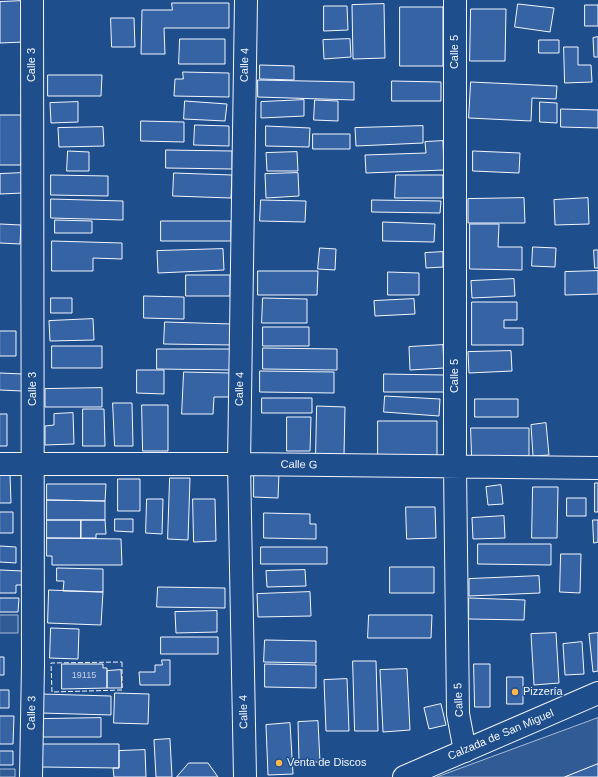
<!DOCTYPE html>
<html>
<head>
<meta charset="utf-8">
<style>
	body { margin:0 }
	canvas { display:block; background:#1f4e8c }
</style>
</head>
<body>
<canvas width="598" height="777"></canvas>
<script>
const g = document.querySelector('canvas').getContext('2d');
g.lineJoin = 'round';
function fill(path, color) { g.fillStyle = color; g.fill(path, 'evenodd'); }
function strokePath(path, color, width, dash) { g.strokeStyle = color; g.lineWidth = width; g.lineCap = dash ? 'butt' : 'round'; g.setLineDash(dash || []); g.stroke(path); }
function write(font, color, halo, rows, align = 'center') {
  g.font = font + ' Arial,sans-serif'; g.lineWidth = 3; g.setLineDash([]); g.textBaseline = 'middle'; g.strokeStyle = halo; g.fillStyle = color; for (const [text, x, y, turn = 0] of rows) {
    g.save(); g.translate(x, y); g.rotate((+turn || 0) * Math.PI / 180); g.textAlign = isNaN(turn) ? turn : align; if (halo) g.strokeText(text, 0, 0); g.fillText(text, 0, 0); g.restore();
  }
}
const built = new Path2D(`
	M0 615H18V633H0Z
	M598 718V764L565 777H437Z
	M0 769H15V777H0Z`);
fill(built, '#305b95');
strokePath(built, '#a8bbd7', 1);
const building = new Path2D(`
	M22 1 24 42 0 43V2Z
	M172 3H229V28H164L165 54H141L142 10H172Z
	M384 4 385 58 353 59 352 5Z
	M518 4 554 8 550 32 515 27Z
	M585 5H598V26H585Z
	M324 6H347L348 30 324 31Z
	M400 7H443V66H400Z
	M471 9H506L505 61H470Z
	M111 18H134L135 47H112Z
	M598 37V57H594L593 38Z
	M180 39H225V64H179Z
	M350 39 351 57 324 59 323 40Z
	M539 40H559V53H539Z
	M564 47H578V65H591L592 82 565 83Z
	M260 65 294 66V80L260 79Z
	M183 72 229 73V97L174 96 175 79H183Z
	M48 75H102L101 96H48Z
	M258 80 354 82V100L258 97Z
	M392 81 441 82V101H392Z
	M471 82 557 86 556 99 532 98 531 121 469 118Z
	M304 100V116L261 118V102Z
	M315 100 338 101V121L314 120Z
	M185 101 227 104 225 121 184 119Z
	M78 102V122L51 123 50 103Z
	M540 102 557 103V123L540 122Z
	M561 109 598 110V128L561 127Z
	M0 115H22L21 165H0Z
	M141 121 184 122V142L141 141Z
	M195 125 229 126V146L194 145Z
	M266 126 310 128 309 147 266 146Z
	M423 126V143L356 146 355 128Z
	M103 127 104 146 59 147 58 128Z
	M313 134H350V149H313Z
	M443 141 444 170 366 173 365 155 426 153 425 142Z
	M166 150 232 151V169L166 168Z
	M68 151 89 152V171H67Z
	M473 151 520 153 519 173 473 171Z
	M297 152 298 171H267L266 153Z
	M22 173 23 193 0 194V174Z
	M174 173 232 175 231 198 173 196Z
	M298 173 299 196 266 198 265 174Z
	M51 175 108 176V196L51 195Z
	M396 175H443V198H395Z
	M524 198 525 223H468V199Z
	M588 198 589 224 555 225 554 200Z
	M51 199 123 201V220L51 218Z
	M261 200 306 201 305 222 260 221Z
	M372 200 441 201 440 213 372 212Z
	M55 220 92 221V233H55Z
	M161 221H231V241H161Z
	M383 222 435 224 434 242 383 241Z
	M0 224 21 225 20 244 0 243Z
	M470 224H499L498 247H522V270L470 269Z
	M52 241 122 243V259L93 258V271H52Z
	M533 247 556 248 555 267 532 266Z
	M320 248 336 249 335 270 318 269Z
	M223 249 224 270 158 273 157 251Z
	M594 250H598V268H595Z
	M443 252V267L426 268 425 253Z
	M258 271H318L317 295H258Z
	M598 271V294L565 295V272Z
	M388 272 419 273V295H388Z
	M186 275H230V296H186Z
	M514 279 515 296 472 298 471 281Z
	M144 296 184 297V319L144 318Z
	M51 298H72V313H51Z
	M263 298 307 299V323H262Z
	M414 299 415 314 375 316 374 301Z
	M472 302H517V320H504V328H523V345H472Z
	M93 319 94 340 50 341 49 321Z
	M165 322 232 324V345L164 344Z
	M263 327H309V346H263Z
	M0 331H16V356H0Z
	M443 345 444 368 410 370 409 347Z
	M52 346H102V368H52Z
	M263 348 337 349V370L263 369Z
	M157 349H233V370L157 369Z
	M511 351 512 371 469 373 468 352Z
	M137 370H164V394L137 393Z
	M260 371 334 372V393L260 392Z
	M184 372 231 373V397H214L213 414H182Z
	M0 373 23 374 22 391 0 390Z
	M384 374 444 375V392H384Z
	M102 388V407H45V389Z
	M385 396 440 399 439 416 384 412Z
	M262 398H312V413H262Z
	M475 399H518V417H475Z
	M113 403H132L133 446H115Z
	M142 405H168V451H143Z
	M317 406 345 407 344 455H316Z
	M83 409H104L105 446H83Z
	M73 413 74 444 45 445V426L54 425V414Z
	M0 414H7V446H0Z
	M287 417H311L310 451H287Z
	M378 421H437V456H378Z
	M546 423 549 455 533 456 531 425Z
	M471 428H529V456L472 457Z
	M254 473H279L278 498 254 497Z
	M0 474H10L11 503H0Z
	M170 478H190L188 540 168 539Z
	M118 479H140V511H118Z
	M595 483H598V512H595Z
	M47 484H106L105 501 47 500Z
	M501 485 503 504 488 505 486 487Z
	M533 487H558L557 538H532Z
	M567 498H586V516H567Z
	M147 499H163L162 534 146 533Z
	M193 499H215L216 541 194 542Z
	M47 500 105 501V520H47Z
	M406 507H435L436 538 407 539Z
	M0 512H13V533H0Z
	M264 513 310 514V524H316V539L264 538Z
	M504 516 505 538 473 539 472 518Z
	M115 519H133V532L115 531Z
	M47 520H81V538H47Z
	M81 520H105L106 534H96V538H81Z
	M593 520H598V542L594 543Z
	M47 538 121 539 122 565H52V556H47Z
	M478 544H551V565L478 564Z
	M0 546 16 547V563L0 562Z
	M261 547H327V564H261Z
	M561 554H581L580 593 560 592Z
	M390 567H434V593H390Z
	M57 568 103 569V592L63 591 64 581H57Z
	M0 570 23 571V585H16V593H0Z
	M305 570 306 586 267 587 266 571Z
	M539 576 540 593 469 596V579Z
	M158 587 225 588V608L157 607Z
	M49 590 103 592 101 625 48 623Z
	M310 592 311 616 258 617 257 594Z
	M0 598H19L18 612H0Z
	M469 598 525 600 524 620 469 619Z
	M217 611V632L176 633 175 612Z
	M369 615H432L431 638H368Z
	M51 628 79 629 78 659 50 658Z
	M556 633 559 683 534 685 531 634Z
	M598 633V671L593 672 589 634Z
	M161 637H218V654H161Z
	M265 640 316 641V663L264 662Z
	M582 642 584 674 565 675 563 644Z
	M0 657H4V675H0Z
	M162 660H170V685H140L139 672H155V665H162Z
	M353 661H376L378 731H355Z
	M62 664H103V668H107V688L62 689Z
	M265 664 316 665V688L265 687Z
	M474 664H490V707H475Z
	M407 669 410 730 383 732 380 670Z
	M121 670 122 688H107V671Z
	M507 677H523V704H507Z
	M347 679 349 731H326L324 680Z
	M0 690H9V708H0Z
	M115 693 149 694 148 724 114 723Z
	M41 694 111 696V715L41 713Z
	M441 704 446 725 429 729 424 708Z
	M0 716H14L13 744H0Z
	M101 718V737H43V719Z
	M318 721 320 762H299L298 722Z
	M290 723 293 774 268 775 266 725Z
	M170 739 172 777H156L154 740Z
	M41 744H119V768L41 767Z
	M145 750 146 777H114L113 768H119V751Z
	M0 751H13V765H0Z
	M189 763H208L218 777H177Z
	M598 764V777H565Z`);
fill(building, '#3563a3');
strokePath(building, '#f2f6ff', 1);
const minor = new Path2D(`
	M455 0V467L458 714 465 751
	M0 464H239L598 468
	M31 777 33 665 32 0
	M245 777 239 464 246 0`);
const secondary = new Path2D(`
	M404 777 598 693`);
strokePath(minor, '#f2f6ff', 24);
strokePath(secondary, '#f2f6ff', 24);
strokePath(minor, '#1f4e8c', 22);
strokePath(secondary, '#1f4e8c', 22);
strokePath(new Path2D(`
	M122 662V690L52 692 51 663Z`), '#f2f6ff', 1, [5, 2]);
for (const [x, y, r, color] of [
	[515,692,4,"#ffb74d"],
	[279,763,4,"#ffb74d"]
]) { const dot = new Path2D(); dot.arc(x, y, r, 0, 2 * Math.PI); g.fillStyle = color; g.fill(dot); strokePath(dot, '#1f4e8c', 1.5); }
write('9px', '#c3d1e8', null, [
	["19115",84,676]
]);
write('11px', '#f2f6ff', '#1f4e8c', [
	["Calle 5",455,52,-90],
	["Calle 3",32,65,-90],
	["Calle 4",245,65,-89],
	["Calle 5",455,376,-90],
	["Calle 3",33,389,-90],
	["Calle 4",240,389,-89],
	["Calle G",299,465,1],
	["Calle 5",459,700,-93],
	["Calle 4",244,712,-91],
	["Calle 3",32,713,-89],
	["Calzada de San Miguel",501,735,-23]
]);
write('11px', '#f2f6ff', '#1f4e8c', [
	["Pizzería",523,692],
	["Venta de Discos",287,763]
], 'left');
</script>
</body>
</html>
